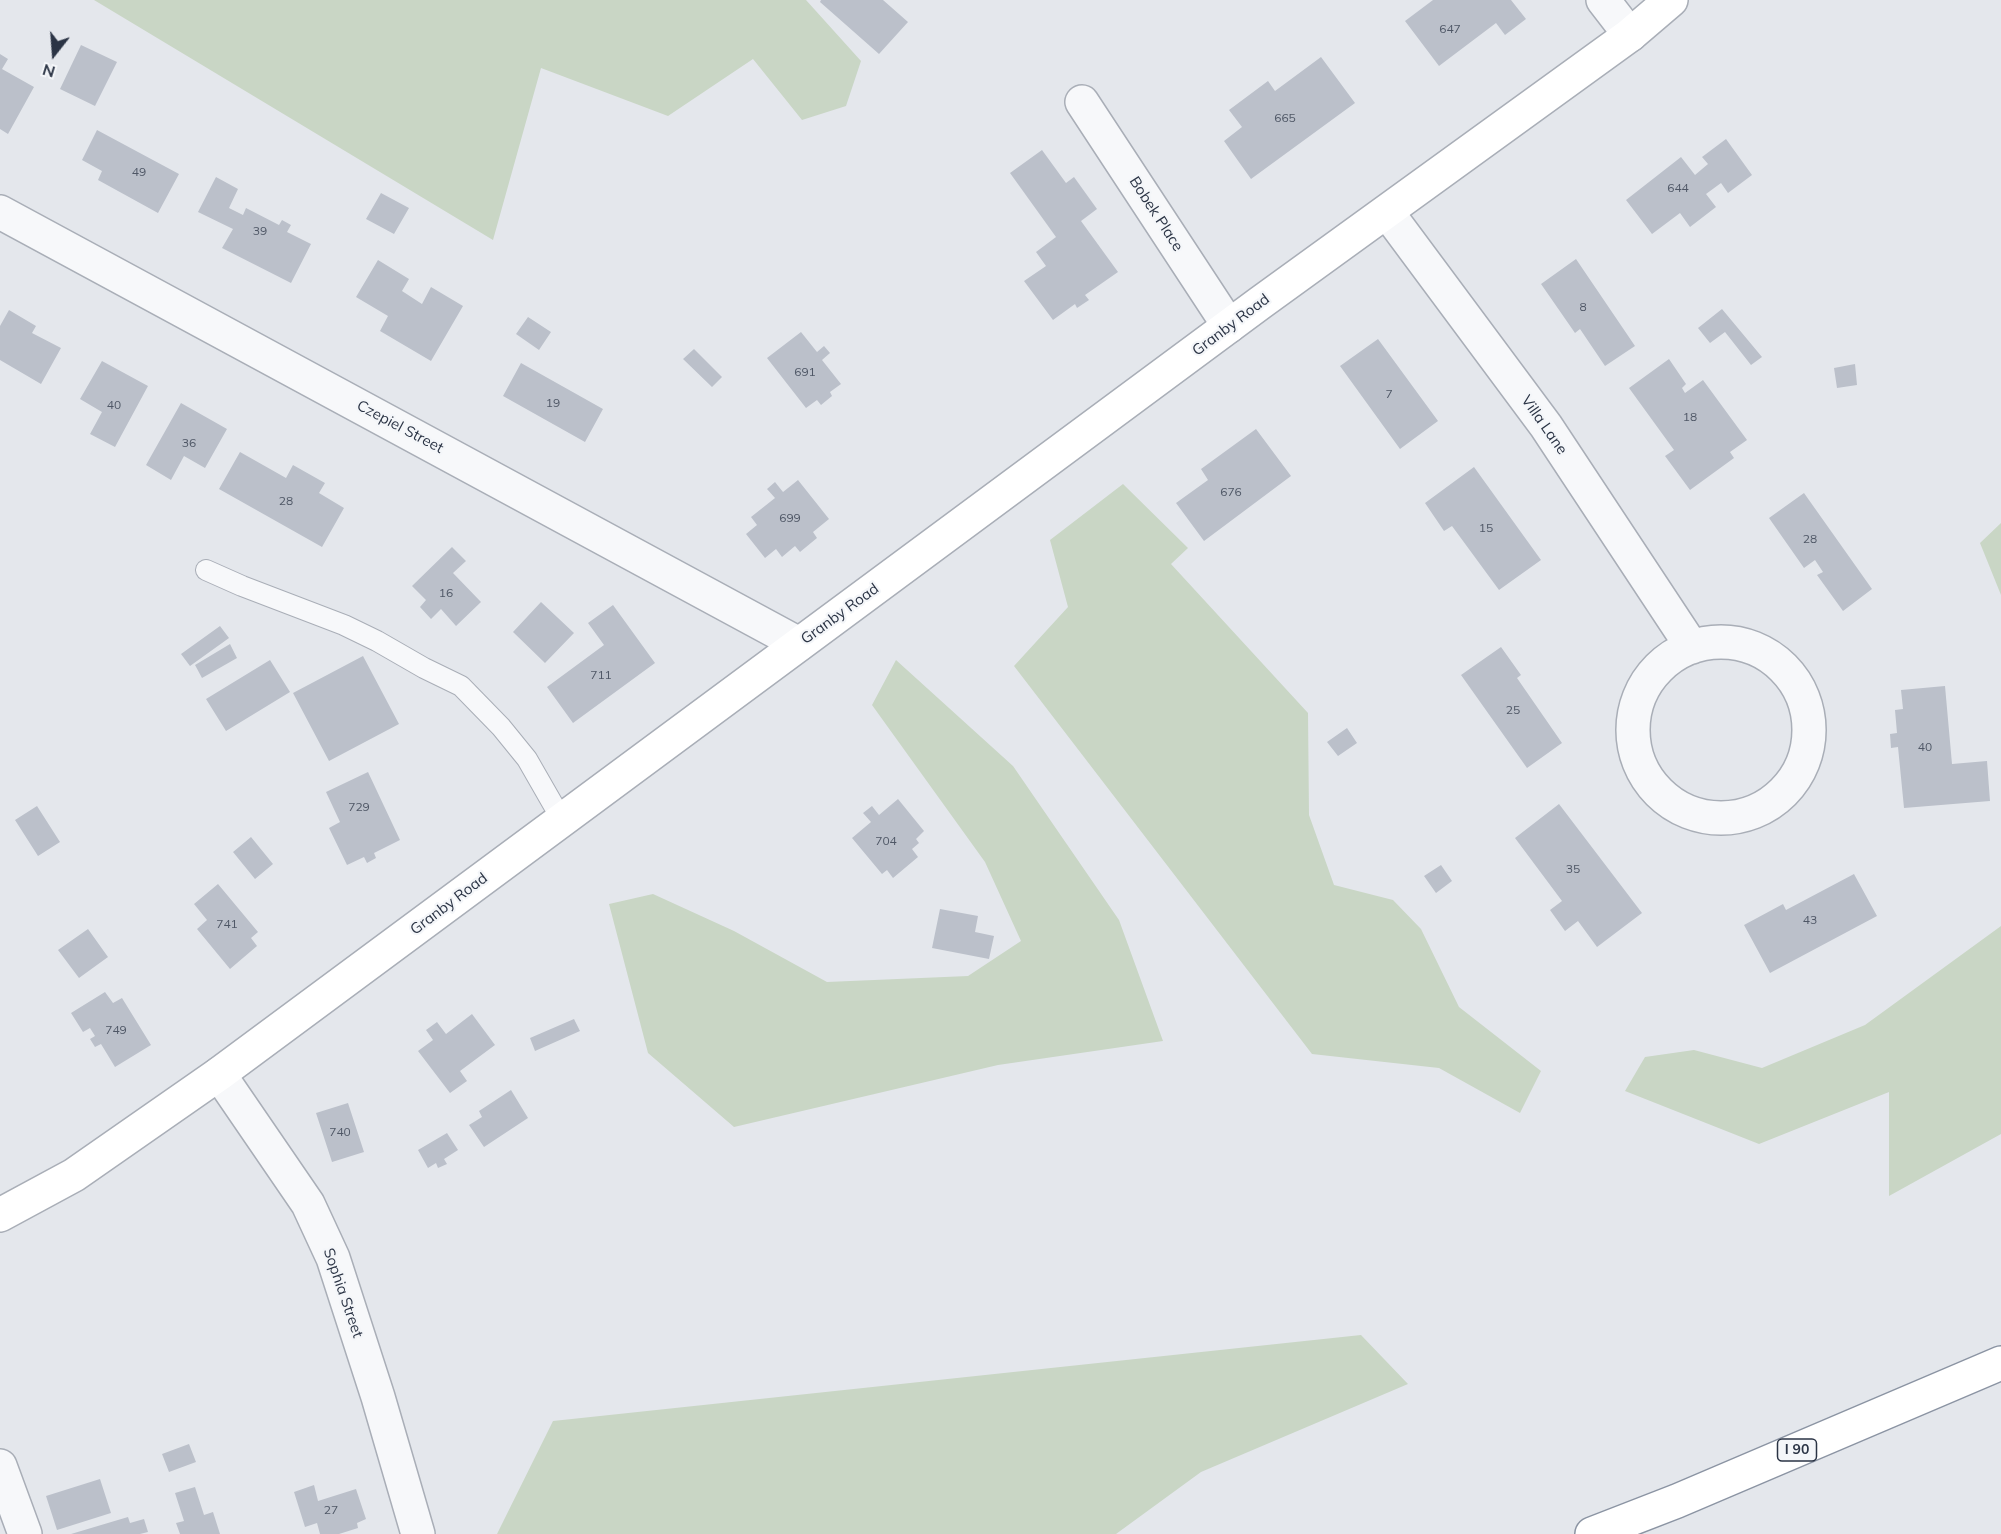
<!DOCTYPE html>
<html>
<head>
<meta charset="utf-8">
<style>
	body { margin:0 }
	#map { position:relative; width:2001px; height:1534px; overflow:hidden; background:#e4e7ec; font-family:Mulish,sans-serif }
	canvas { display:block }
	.north { position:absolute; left:24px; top:24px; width:60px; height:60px; -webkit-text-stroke:4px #f4f6f9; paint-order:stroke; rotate:197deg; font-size:16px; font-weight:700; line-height:24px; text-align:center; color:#2b3445 }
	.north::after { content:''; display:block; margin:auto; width:21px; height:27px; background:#2b3445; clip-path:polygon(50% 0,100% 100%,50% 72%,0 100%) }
</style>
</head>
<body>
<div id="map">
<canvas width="2001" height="1534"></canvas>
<div class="north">N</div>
</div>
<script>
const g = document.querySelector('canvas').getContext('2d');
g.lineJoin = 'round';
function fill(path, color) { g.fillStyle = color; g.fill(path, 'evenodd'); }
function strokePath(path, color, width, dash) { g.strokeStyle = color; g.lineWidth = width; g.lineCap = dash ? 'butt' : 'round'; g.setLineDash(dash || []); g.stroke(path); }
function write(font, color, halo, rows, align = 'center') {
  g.font = font + ' Mulish,sans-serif'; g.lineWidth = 4.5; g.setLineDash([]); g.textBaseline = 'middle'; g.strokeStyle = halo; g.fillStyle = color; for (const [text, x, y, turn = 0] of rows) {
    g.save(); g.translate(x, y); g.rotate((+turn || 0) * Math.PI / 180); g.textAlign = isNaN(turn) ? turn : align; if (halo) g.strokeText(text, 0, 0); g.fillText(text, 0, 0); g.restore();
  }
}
fill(new Path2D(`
	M94 0H806L861 61 846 106 802 120 753 59 668 116 541 68 493 240Z
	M1123 484 1188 548 1171 564 1308 713 1309 815 1334 885 1393 900 1421 929 1459 1007 1541 1071 1520 1113 1439 1068 1312 1054 1014 666 1068 607 1050 540Z
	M2001 523V595L1980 543Z
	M896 660 1013 766 1119 920 1163 1041 998 1065 734 1127 648 1053 609 904 653 894 734 931 827 982 968 976 1021 941 985 862 872 705Z
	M2001 926V1134L1889 1196V1092L1759 1144 1625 1091 1645 1057 1694 1050 1762 1068 1865 1025Z
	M1361 1335 1408 1384 1201 1472 1116 1534H497L553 1421Z`), '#c9d6c5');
fill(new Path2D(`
	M821 0H883L908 22 879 54 820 2Z
	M1433 0H1511L1526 19 1505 35 1496 23 1439 66 1405 21Z
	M81 45 117 62 95 106 60 89Z
	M0 54 8 59 2 69 34 87 8 134 0 129Z
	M1321 57 1355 103 1251 179 1224 141 1242 127 1229 110 1268 81 1275 91Z
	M97 130 179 174 158 213 98 180 102 171 82 160Z
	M1726 139 1752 175 1728 193 1721 183 1706 194 1716 207 1690 227 1680 213 1652 234 1626 200 1681 157 1695 175 1708 164 1702 157Z
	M1042 150 1066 183 1074 177 1097 209 1081 221 1118 272 1085 295 1089 300 1077 308 1075 304 1053 320 1024 281 1046 266 1036 252 1056 237 1010 173Z
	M216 177 238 189 229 208 243 215 246 208 279 225 282 220 291 225 287 232 311 244 291 283 222 248 233 229 198 212Z
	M381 193 409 208 394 234 366 219Z
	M1576 259 1635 346 1605 366 1580 329 1575 333 1541 284Z
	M378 260 409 279 402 291 422 304 431 287 463 306 431 361 380 331 388 316 356 297Z
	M1722 309 1762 357 1751 365 1725 332 1710 343 1698 328Z
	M9 310 36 326 32 333 61 348 41 384 0 360V326Z
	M528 317 551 332 539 350 516 334Z
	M801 332 817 352 824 346 830 353 822 360 841 384 830 392 832 396 821 405 817 400 806 408 767 358Z
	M1378 339 1438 421 1400 449 1340 366Z
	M694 349 722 377 712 387 683 359Z
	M1669 359 1686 384 1682 388 1685 393 1703 380 1747 440 1730 452 1734 458 1690 490 1665 456 1674 450 1629 388Z
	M102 361 148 386 115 447 90 434 102 412 80 399Z
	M521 363 603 409 585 442 503 396Z
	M1855 364 1857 385 1837 388 1834 368Z
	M181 403 227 429 205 468 184 456 171 480 146 465Z
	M1256 429 1291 476 1204 541 1176 503 1208 480 1201 469Z
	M240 452 286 478 293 465 325 483 319 493 344 508 322 547 219 489Z
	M1474 467 1541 560 1499 590 1452 526 1444 531 1425 503Z
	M798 480 829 519 813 532 817 538 800 552 795 546 782 557 776 549 765 558 746 534 757 525 751 517 775 498 767 489 775 482 783 492Z
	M1804 493 1872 589 1843 611 1817 575 1823 572 1815 560 1804 568 1769 518Z
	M452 547 466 561 453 573 481 602 456 626 441 609 431 619 420 607 426 600 412 586Z
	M541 602 574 633 545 663 513 632Z
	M613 605 655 663 573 723 547 687 604 645 588 623Z
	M220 626 229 638 190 666 181 654Z
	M230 644 237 658 202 678 195 665Z
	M1501 647 1521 675 1517 678 1562 743 1527 768 1461 675Z
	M363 656 399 724 329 761 293 693Z
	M270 660 290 692 226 731 206 699Z
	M1945 686 1952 764 1987 761 1990 801 1904 808 1898 747 1891 748 1890 734 1897 733 1895 710 1903 709 1901 690Z
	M1347 728 1357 743 1338 756 1327 742Z
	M368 772 400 840 374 853 376 858 367 863 364 857 347 865 329 828 340 822 326 792Z
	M898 799 924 831 916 839 919 843 912 849 918 857 893 878 887 870 882 874 852 838 871 822 863 813 872 806 879 815Z
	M1559 804 1642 913 1597 947 1578 921 1565 931 1550 910 1562 901 1515 838Z
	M37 806 60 842 38 856 15 820Z
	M251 837 273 864 255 879 233 852Z
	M1441 865 1452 881 1436 893 1424 876Z
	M1854 874 1877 916 1770 973 1744 925 1783 904 1786 910Z
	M218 884 258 932 251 938 257 946 230 969 197 929 207 920 194 904Z
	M940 909 978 916 975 932 994 936 989 959 932 948Z
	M88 929 108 957 79 978 58 950Z
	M105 992 113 1003 122 998 151 1045 115 1067 101 1044 95 1047 90 1039 95 1036 90 1028 83 1032 71 1013Z
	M472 1014 495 1045 460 1071 467 1081 450 1093 418 1051 433 1040 426 1030 437 1022 446 1034Z
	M574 1019 580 1031 535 1051 530 1038Z
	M511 1090 528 1118 484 1147 469 1125 482 1117 479 1111Z
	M348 1103 364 1152 332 1162 316 1113Z
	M447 1133 458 1150 444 1159 447 1164 438 1168 436 1163 428 1168 418 1150Z
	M189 1444 196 1462 169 1472 162 1454Z
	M100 1479 111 1513 57 1530 46 1496Z
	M314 1485 318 1501 356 1489 366 1519 357 1523 358 1528 339 1534H320L317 1523 305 1527 294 1492Z
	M195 1487 204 1515 213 1512 220 1534H180L176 1523 184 1521 175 1493Z
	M128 1517 130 1523 144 1519 148 1532 140 1534H71Z`), '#bbc0ca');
const service = new Path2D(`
	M206 570 242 586 344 625 377 641 424 668 461 686 501 727 527 759 562 820`);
const minor = new Path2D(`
	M1603 0 1630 35
	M1082 102 1229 326
	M0 212 799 644
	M1387 212 1546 426 1692 647
	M1633 730a88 88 0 1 1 176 0a88 88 0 1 1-176 0Z
	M219 1074 308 1204 333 1258 378 1397 418 1534
	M0 1466 25 1534`);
const secondary = new Path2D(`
	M0 1215 74 1175 219 1074 1260 303 1630 35 1671 0`);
const motorway = new Path2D(`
	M1592 1534 1677 1501 2001 1363`);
strokePath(service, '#a9aeb7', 22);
strokePath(minor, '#a9aeb7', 36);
strokePath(secondary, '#a9aeb7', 36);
strokePath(motorway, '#8b94a3', 36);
strokePath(service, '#f7f8fa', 20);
strokePath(minor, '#f7f8fa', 33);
strokePath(secondary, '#fff', 33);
strokePath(motorway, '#fff', 33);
write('12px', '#4f5766', null, [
	["647",1450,29],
	["665",1285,118],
	["49",139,172],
	["644",1678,188],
	["39",260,231],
	["8",1583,307],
	["691",805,372],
	["7",1389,394],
	["19",553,403],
	["40",114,405],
	["18",1690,417],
	["36",189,443],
	["676",1231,492],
	["28",286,501],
	["699",790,518],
	["15",1486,528],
	["28",1810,539],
	["16",446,593],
	["711",601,675],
	["25",1513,710],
	["40",1925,747],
	["729",359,807],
	["704",886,841],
	["35",1573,869],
	["43",1810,920],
	["741",227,924],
	["749",116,1030],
	["740",340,1132],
	["27",331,1510]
]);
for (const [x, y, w] of [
	[1797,1450,39]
]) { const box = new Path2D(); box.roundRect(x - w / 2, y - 11, w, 22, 4.5); g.fillStyle = '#f4f6f9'; g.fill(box); strokePath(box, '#2b3445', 1.5); }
write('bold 14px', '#2b3445', null, [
	["I 90",1797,1450]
]);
write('15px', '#2b3445', '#f4f6f9', [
	["Bobek Place",1156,214,57],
	["Granby Road",1231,325,-37],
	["Villa Lane",1544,425,55],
	["Czepiel Street",400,427,28],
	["Granby Road",840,614,-36],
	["Granby Road",449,904,-37],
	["Sophia Street",343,1293,71]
]);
</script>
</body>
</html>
